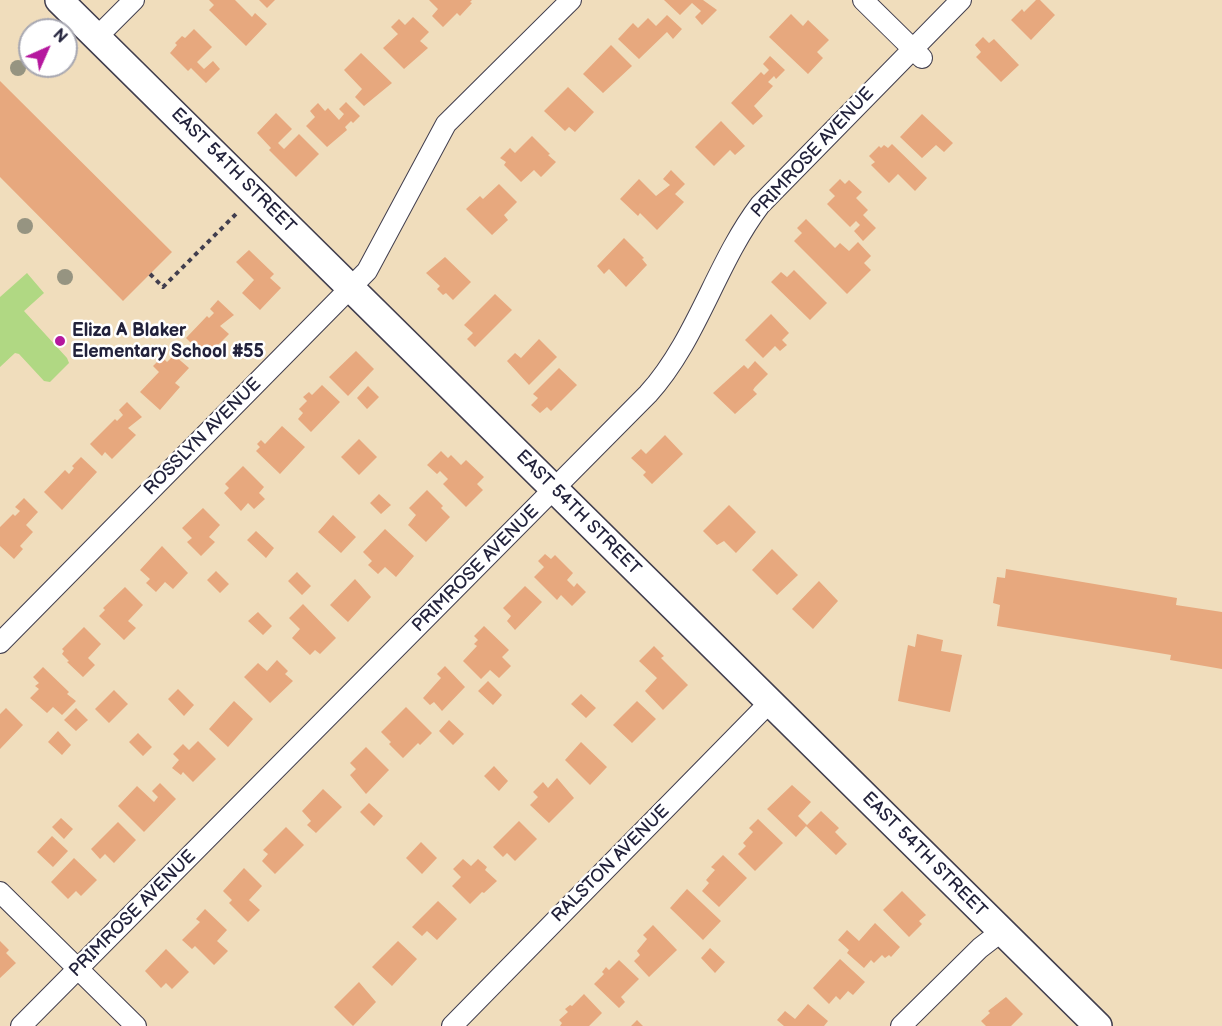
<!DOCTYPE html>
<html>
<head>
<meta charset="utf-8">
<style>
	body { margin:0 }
	#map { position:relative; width:1222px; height:1026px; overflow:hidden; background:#f0ddbc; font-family:"Balsamiq Sans",sans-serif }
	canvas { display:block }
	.north { position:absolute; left:18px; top:18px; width:60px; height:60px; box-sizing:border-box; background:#fff; border:2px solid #a7a7b1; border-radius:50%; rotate:45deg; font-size:16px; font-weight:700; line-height:24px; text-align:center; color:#22223b }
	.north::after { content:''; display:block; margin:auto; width:21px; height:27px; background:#b5179e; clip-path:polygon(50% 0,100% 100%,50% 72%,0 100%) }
</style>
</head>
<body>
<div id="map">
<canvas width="1222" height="1026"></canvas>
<div class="north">N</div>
</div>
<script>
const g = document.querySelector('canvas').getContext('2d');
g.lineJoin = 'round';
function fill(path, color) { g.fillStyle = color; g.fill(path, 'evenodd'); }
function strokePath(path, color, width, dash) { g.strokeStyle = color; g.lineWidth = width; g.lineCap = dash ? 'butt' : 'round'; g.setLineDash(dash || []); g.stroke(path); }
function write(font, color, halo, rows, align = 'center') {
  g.font = font + ' "Balsamiq Sans",sans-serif'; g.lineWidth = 5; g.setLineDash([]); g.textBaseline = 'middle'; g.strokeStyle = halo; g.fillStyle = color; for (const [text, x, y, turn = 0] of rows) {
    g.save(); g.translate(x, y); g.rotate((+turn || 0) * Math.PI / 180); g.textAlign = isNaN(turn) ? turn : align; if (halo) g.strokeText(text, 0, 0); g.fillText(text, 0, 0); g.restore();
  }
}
fill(new Path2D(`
	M27 273 44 293 24 311 67 358 69 363 50 382 44 381 19 354 15 353 0 367V297Z`), '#b0d883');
fill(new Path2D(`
	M209 0H235L252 17 255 13 267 24 246 46 209 10 214 5Z
	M259 0H275L267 8Z
	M429 0H472L470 2 472 3 460 16 457 13 443 27 432 16 438 9Z
	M664 0H703L717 10 702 25 695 17 701 11 692 3 680 15Z
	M1036 0H1040L1055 15 1031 40 1011 20 1022 9 1024 12Z
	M791 14 803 26 808 20 829 40 817 52 823 58 808 74 769 37Z
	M667 15 682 29 673 39 667 32 639 59 618 39 633 23 638 28 648 18 656 26Z
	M413 17 429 32 420 41 428 48 404 69 383 48 398 34 391 27 399 19 405 25Z
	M194 29 212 47 197 62 204 69 213 61 220 69 206 83 191 68 188 71 170 53 177 45 175 43 182 36 185 38Z
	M983 37 989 43 994 39 1019 65 1001 82 976 57 981 52 975 45Z
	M611 45 632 66 603 93 583 74Z
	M361 53 392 83 364 106 355 97 362 89 344 70Z
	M770 56 785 70 776 79 774 76 768 82 773 86 754 106 763 116 753 125 731 103 761 72 764 75 769 70 763 64Z
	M0 81 172 252 123 301 0 177Z
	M568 87 594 112 575 132 569 127 565 131 544 111Z
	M346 102 360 116 353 123 351 121 345 127 347 130 327 147 306 126 315 117 310 111 318 103 325 111 328 108 339 120 344 114 339 109Z
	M276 113 292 129 278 143 284 149 299 134 319 154 296 177 269 150 271 148 257 133Z
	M922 114 953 143 944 152 936 145 922 158 900 137Z
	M721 121 745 146 735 155 730 150 714 166 695 147Z
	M532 136 550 154 548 155 556 162 541 177 534 170 521 182 504 165 506 162 500 158 510 148 515 153Z
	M892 144 927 178 915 191 898 174 889 183 871 165 875 162 869 156 879 146 881 148 884 145 888 148Z
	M671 170 685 184 675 194 684 202 657 230 640 213 638 216 620 199 639 179 656 196 670 185 663 179Z
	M840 179 845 184 849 180 862 192 856 198 868 210 863 215 876 228 863 241 854 231 860 225 856 221 850 227 827 204 835 196 829 190Z
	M499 184 517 202 504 215 508 220 492 235 466 209 480 196 483 199Z
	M806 219 835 248 840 243 849 251 858 242 871 256 864 263 871 270 847 294 794 241 802 233 797 228Z
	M624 238 644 258 642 259 647 265 626 287 609 269 604 274 597 266Z
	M249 250 274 274 270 278 281 288 260 310 242 293 254 280 236 262Z
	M445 257 471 282 453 300 446 293 443 295 437 289 440 286 426 273Z
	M794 270 827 303 810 320 771 282 781 272 787 277Z
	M495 294 512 310 475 347 467 339 473 333 464 325Z
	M218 300 234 315 220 326 229 334 214 349 216 352 208 360 186 338 207 316 209 318 214 313 210 309Z
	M771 314 789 333 782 340 787 345 780 351 775 346 763 358 745 340Z
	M539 339 557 357 529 385 507 361 515 353 521 358Z
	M356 351 374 369 348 396 329 377Z
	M174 355 189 368 175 383 180 387 160 410 140 392 159 372 153 366 162 357 167 362Z
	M755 361 768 374 755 387 753 390 757 394 735 414 713 393 744 365 748 369Z
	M559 368 577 385 551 411 547 407 540 413 531 405 538 398 533 394Z
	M322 385 340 402 311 432 298 419 303 413 299 409 307 401 303 397 309 392 312 395Z
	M368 386 379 397 367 409 357 398Z
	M127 402 142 417 128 428 136 435 112 459 105 452 102 456 90 444 115 419 117 421 123 415 119 410Z
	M282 426 305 447 280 474 256 451 260 447 257 444 261 440 265 444Z
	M665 435 683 454 652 484 643 475 646 472 631 458 641 449 646 454Z
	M359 439 377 457 359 475 341 457Z
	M441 451 448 458 451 455 461 465 466 460 484 477 477 484 483 490 466 507 443 484 448 479 440 471 437 474 427 465Z
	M81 457 97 472 62 510 44 492 65 470 69 474 74 468 72 466Z
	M243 466 264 487 259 493 265 499 254 509 248 503 241 511 224 493 229 488 225 484Z
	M427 490 443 506 441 508 450 517 426 542 408 525 416 515 409 508Z
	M379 494 391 505 381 514 370 503Z
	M24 498 38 512 26 525 33 532 20 546 23 549 14 559 0 546V527L13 514 15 516 20 511 15 507Z
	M729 505 756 532 736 553 724 541 717 545 703 531Z
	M203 508 220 525 209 537 215 542 201 556 187 542 192 538 182 528Z
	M333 515 356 537 341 553 318 532Z
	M385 529 414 556 396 577 385 567 378 574 368 565 372 561 363 552Z
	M256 531 274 548 266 558 247 540Z
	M162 546 188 573 173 589 165 582 156 592 146 583 150 579 140 570Z
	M772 549 798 575 777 595 752 570Z
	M545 554 551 559 555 555 573 573 567 580 574 587 577 583 586 592 572 606 561 595 557 600 534 577 544 567 538 561Z
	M1006 569 1177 598 1176 605 1222 612V669L1170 660 1171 655 997 626 1000 605 993 603 997 577 1005 578Z
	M216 571 229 584 220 593 207 580Z
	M297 572 311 586 302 595 288 581Z
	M355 579 371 597 348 622 330 605Z
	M819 581 838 601 813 629 792 609Z
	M525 586 542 602 515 630 507 621 511 616 503 608Z
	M125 587 143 605 128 621 136 628 124 640 99 616 105 610 103 608Z
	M303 604 336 638 320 654 315 650 310 655 292 638 300 629 289 618Z
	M258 612 272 626 263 635 248 621Z
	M484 626 509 650 502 657 511 666 499 678 490 670 481 679 463 661 477 646 474 644 478 640 474 636Z
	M84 627 101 644 88 658 95 665 83 677 67 662 69 661 62 654 64 651 62 649Z
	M917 634 943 640 941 651 962 655 950 712 898 701 908 645 915 647Z
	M654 646 664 656 661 658 688 685 663 710 645 691 657 678 639 661Z
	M277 660 288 671 285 674 293 681 270 703 244 677 258 663 267 671Z
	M445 666 465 687 442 711 434 702 430 705 423 698 441 678 437 674Z
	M43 667 69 692 67 694 76 701 62 715 53 707 47 713 30 698 39 689 35 686 39 683 33 677Z
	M488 681 502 695 493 705 478 691Z
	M178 689 194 705 184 716 168 699Z
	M114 690 128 704 109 723 95 709Z
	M581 694 596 708 586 718 571 704Z
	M234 701 253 719 228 747 209 729Z
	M637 701 656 719 632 743 613 725Z
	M406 707 432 733 420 745 418 743 403 758 389 744 391 742 381 732Z
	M6 708 23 725 0 749V714Z
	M76 708 88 720 76 731 64 720Z
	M449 720 464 734 453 745 439 731Z
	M58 731 71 745 62 755 48 742Z
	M138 733 152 747 143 756 129 742Z
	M198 741 216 759 193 782 183 772 181 775 172 768 179 760 173 754 183 744 189 750Z
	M581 742 607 767 590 785 565 760Z
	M366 747 389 770 366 794 350 775 356 769 350 763Z
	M494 766 508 781 499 791 484 776Z
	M557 778 574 798 549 823 530 805 538 797 533 792 543 782 548 788Z
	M160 783 176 799 144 832 118 806 137 786 154 802 158 797 152 791Z
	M792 785 811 802 798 816 807 825 796 837 767 809Z
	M323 789 342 807 316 833 307 825 311 821 302 811Z
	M369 803 383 816 374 826 360 812Z
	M821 811 839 828 835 832 847 844 836 855 806 826Z
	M61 818 73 829 64 839 52 827Z
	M758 819 783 843 755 871 738 854 746 846 743 843 753 832 749 828Z
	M519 821 537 839 515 861 507 853 503 857 493 847Z
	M118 822 136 840 114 863 105 854 100 859 91 849Z
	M286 827 304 845 275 874 262 861 268 854 263 850Z
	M52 836 68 851 53 867 37 852Z
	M421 842 437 858 422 874 406 858Z
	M723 855 747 878 719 907 702 891 709 883 706 880 715 870 711 867Z
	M74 858 97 880 81 896 76 891 68 899 51 882Z
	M463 859 471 866 478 859 487 867 485 870 497 881 484 893 482 892 470 904 452 886 461 877 453 869Z
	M244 868 262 886 249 900 260 910 248 922 229 903 232 900 223 891Z
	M687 889 721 921 703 940 670 908Z
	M902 891 926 915 919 921 922 924 909 937 883 910Z
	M438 901 457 919 437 940 427 931 422 936 412 927Z
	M205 909 227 930 217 941 228 951 214 965 195 946 192 949 182 940 200 922 196 919Z
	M875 923 900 947 891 957 889 955 885 958 882 955 874 963 871 960 864 968 847 953 849 950 838 940 847 930 859 941Z
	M653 925 677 950 649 977 634 961 640 955 637 951 647 939 643 935Z
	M0 941 9 950 6 953 16 963 0 978Z
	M398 941 417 959 392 986 372 967Z
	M710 948 725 962 715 973 701 958Z
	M166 949 189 972 172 989 166 983 161 988 145 971Z
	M840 959 865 982 853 995 848 991 840 1000 836 996 829 1004 813 988Z
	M619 960 639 979 621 997 625 1002 619 1008 594 984 604 974 602 972 606 967 609 970Z
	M359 982 376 1002 353 1026 334 1007Z
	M584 994 602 1013 589 1026H560L562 1023 559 1020 568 1012 565 1009 570 1005 572 1006Z
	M1006 997 1023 1014 1011 1026H986L981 1021 990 1013 988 1011Z
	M808 1004 828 1021 824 1026H784L777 1020 785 1011 795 1019Z
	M637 1020 643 1026H631Z`), '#e7a87e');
const street = new Path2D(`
	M863 0 922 58
	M97 37 134 0
	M0 643 367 271 446 124 571 0
	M0 892 136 1026
	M21 1026 648 394C697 340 716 263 760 205L961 0
	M452 1026 770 702
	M901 1026 980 948 1002 931`);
const secondary = new Path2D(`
	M59 0 1098 1026`);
strokePath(street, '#413e4e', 22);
strokePath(secondary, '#413e4e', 30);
strokePath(new Path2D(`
	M150 274 163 287 239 211`), '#413e4e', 4, [4.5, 4.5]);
strokePath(street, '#fff', 20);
strokePath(secondary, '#fff', 27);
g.fillStyle = '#969481';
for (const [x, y] of [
	[18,68],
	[25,226],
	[65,277]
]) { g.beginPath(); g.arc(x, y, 8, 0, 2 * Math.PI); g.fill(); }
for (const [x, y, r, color] of [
	[60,341,6,"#b5179e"]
]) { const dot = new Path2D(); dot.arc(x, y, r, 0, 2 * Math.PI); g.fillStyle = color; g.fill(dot); strokePath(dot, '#fff', 2); }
write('18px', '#22223b', '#fff', [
	["PRIMROSE AVENUE",813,153,-47],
	["EAST 54TH STREET",233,171,45],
	["ROSSLYN AVENUE",203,437,-45],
	["EAST 54TH STREET",578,513,45],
	["PRIMROSE AVENUE",476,569,-45],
	["EAST 54TH STREET",924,855,45],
	["RALSTON AVENUE",611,864,-45],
	["PRIMROSE AVENUE",133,914,-45]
]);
write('bold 18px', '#22223b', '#fff', [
	["Eliza A Blaker",72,331],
	["Elementary School #55",72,352]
], 'left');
</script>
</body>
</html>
